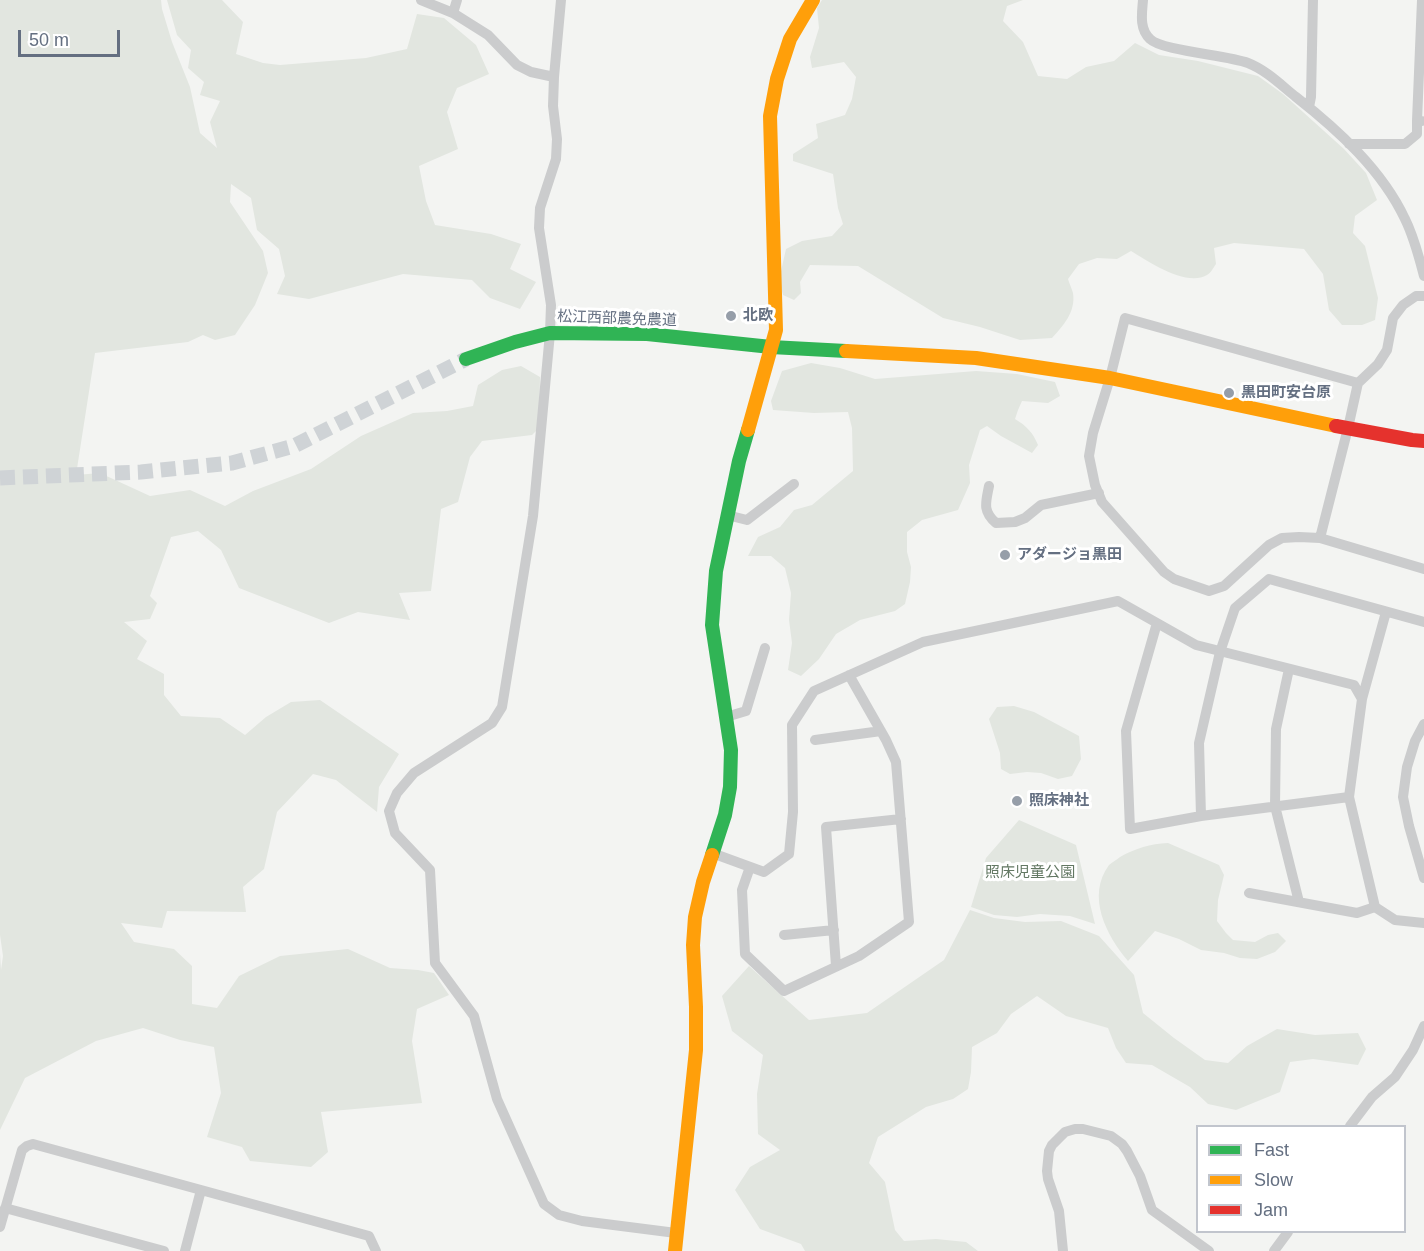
<!DOCTYPE html>
<html>
<head>
<meta charset="utf-8">
<style>
	body { margin:0 }
	#map { position:relative; width:1424px; height:1251px; overflow:hidden; background:#f3f4f2; font-family:Helvetica,sans-serif }
	canvas { display:block }
	.legend { position:absolute; left:1196px; top:1125px; width:210px; height:108px; box-sizing:border-box; background:#fff; border:2px solid #c1c5cd; margin:0; padding:8px 10px; list-style:none; font-size:18px; color:#646f81 }
	.legend li { display:flex; align-items:center; gap:12px; height:30px }
	.legend b { width:30px; border:2px solid #c1c5cd }
	.scale { position:absolute; left:18px; top:30px; width:102px; height:27px; box-sizing:border-box; border:3px solid #646f81; border-top:0; padding-left:8px; font-size:18px; line-height:21px; white-space:nowrap; color:#646f81; -webkit-text-stroke:4px #fff; paint-order:stroke }
</style>
</head>
<body>
<div id="map">
<canvas width="1424" height="1251"></canvas>
<ul class="legend">
<li><b style="height:8px;background:#30b455"></b>Fast</li>
<li><b style="height:8px;background:#ff9f0a"></b>Slow</li>
<li><b style="height:8px;background:#e5322d"></b>Jam</li>
</ul>
<div class="scale">50 m</div>
</div>
<script>
const g = document.querySelector('canvas').getContext('2d');
g.lineJoin = 'round';
function fill(path, color) { g.fillStyle = color; g.fill(path, 'evenodd'); }
function strokePath(path, color, width, dash) { g.strokeStyle = color; g.lineWidth = width; g.lineCap = dash ? 'butt' : 'round'; g.setLineDash(dash || []); g.stroke(path); }
function write(font, color, halo, rows, align = 'center') {
  g.font = font + ' Helvetica,"Noto Sans JP",sans-serif'; g.lineWidth = 6; g.setLineDash([]); g.textBaseline = 'middle'; g.strokeStyle = halo; g.fillStyle = color; for (const [text, x, y, turn = 0] of rows) {
    g.save(); g.translate(x, y); g.rotate((+turn || 0) * Math.PI / 180); g.textAlign = isNaN(turn) ? turn : align; if (halo) g.strokeText(text, 0, 0); g.fillText(text, 0, 0); g.restore();
  }
}
fill(new Path2D(`
	M0 0H161L162 9 172 42 190 87 200 133 217 148 210 122 220 101 200 95 204 82 188 68 191 50 177 35 167 0H222L243 22 236 54 263 63 280 65 366 58 407 49 417 14 444 18 476 45 489 74 457 88 447 112 458 149 419 166 426 201 435 225 491 234 521 244 510 269 536 282 520 309 490 298 472 280 403 274 309 299 277 294 285 276 279 249 257 230 251 198 231 184 230 202 263 251 268 273 255 305 235 335 215 340 203 335 188 342 95 353 76 475 100 473 150 496 190 490 225 506 253 491 311 469 361 436 413 413 447 411 473 406 478 385 502 370 521 366 540 377 539 428 532 435 482 441 470 457 458 502 441 509 431 591 399 593 410 620 358 612 329 623 239 588 221 550 198 531 171 537 150 596 157 603 150 619 124 622 147 641 137 659 164 674V695L181 716 220 718 245 735 266 717 291 702 320 700 399 754 379 787 377 812 336 780 313 774 277 812 264 869 243 887 246 912 167 911 162 928 121 923 134 942 174 949 192 966V1004L217 1008 239 976 280 956 348 949 390 968 418 970 434 973 449 995 417 1009 412 1041 422 1103 321 1112 328 1152 311 1167 250 1161 242 1147 207 1137 221 1093 214 1047 180 1040 143 1028 96 1041 25 1078 0 1130V953L1 970 3 956 0 935Z
	M822 0H1023L1007 6 1003 21 1023 42 1038 76 1067 79 1086 67 1114 61 1135 43 1159 55 1198 61 1258 76 1283 94 1344 149 1366 173 1377 200 1355 216 1353 233 1365 246 1378 298 1375 320 1362 325H1342L1329 310 1323 274 1304 249 1234 243 1214 248 1216 264C1213 268 1211 273 1207 275 1186 287 1149 262 1131 251L1117 259 1097 258 1079 264 1068 279C1069 283 1072 289 1073 293 1076 312 1063 326 1052 338L1020 340 980 327 943 318 858 266 810 265 800 282 801 293 794 300 783 295 779 280 786 249 802 241 832 236 843 224 838 208 833 174 793 161V154L818 138 816 124 845 115 852 99 856 77 844 62 812 68 810 57 819 28 817 8Z
	M811 363 840 368 875 379 976 371 1017 374 1055 382 1060 396 1048 403 1022 401 1018 410 1015 419C1027 426 1033 433 1038 445L1032 453 1001 436 987 426 980 430 969 465 970 483 958 510 922 520 907 532V552L911 567 910 582 905 604 895 611 860 620 836 634 819 659 801 676 788 670 792 643 789 620 791 593 785 568 771 556H748L758 537 780 527 794 510 812 505 853 471 852 428 848 412 814 413 773 410 771 401 782 371Z
	M1014 706 1034 712 1079 736 1081 759 1072 776 1058 779 1041 773 1027 772 1010 774 1001 769 1000 753 989 719 997 707Z
	M1019 820 1076 845 1095 924 1070 916 1040 914 1017 917 994 915 971 907 986 858Z
	M1168 843 1219 865 1224 875 1218 900 1217 921 1226 933 1233 940 1255 942 1268 935 1278 933 1286 941 1275 952 1257 959 1240 958 1224 953 1201 950 1179 939 1155 931 1128 961C1106 935 1086 896 1109 865 1112 862 1117 860 1120 857 1136 848 1150 844 1168 843Z
	M970 910 994 918 1025 922 1061 921 1099 936 1134 975 1143 1013 1174 1038 1205 1060 1228 1063 1247 1046 1277 1029 1315 1035 1358 1033 1366 1049 1358 1065 1313 1059 1290 1062 1280 1092 1236 1110 1208 1104 1190 1087 1152 1065 1126 1063 1116 1048 1108 1028 1066 1016 1037 996 1011 1014 997 1033 972 1047 971 1072 968 1089 953 1099 926 1107 878 1137 869 1163 885 1182 895 1230 904 1241 936 1239 966 1242 978 1251H805L801 1244 760 1229 735 1190 750 1167 780 1150 758 1134 757 1094 763 1055 732 1031 722 996 749 966 809 1020 867 1013 944 960Z`), '#e2e6e0');
strokePath(new Path2D(`
	M0 478 141 472 232 463 294 446 466 359`), '#cfd3d6', 15, [15, 8]);
strokePath(new Path2D(`
	M421 0 453 13 488 35 517 65 531 72 554 77
	M561 0 554 77 553 106 557 139 556 159 540 208 539 228 551 305 550 333 533 516 502 707 492 723 414 773 397 793 389 811 395 833 430 870 435 963 474 1016 497 1099 544 1204 559 1215 582 1221 676 1233
	M1143 0C1142 13 1139 29 1150 39 1162 51 1227 55 1248 63 1266 70 1281 85 1296 97 1338 130 1382 170 1405 219 1414 237 1419 257 1424 276
	M453 13 457 0
	M1309 107 1311 97 1313 0
	M1417 121 1422 0
	M1349 144H1405L1417 134V121H1422
	M1358 383 1125 318 1110 378 1093 433 1089 456 1095 485 1102 502 1164 572 1174 579 1209 591 1224 586 1269 545 1282 538 1299 537 1320 538 1424 569
	M989 486C986 502 982 511 996 523L1015 522 1025 518 1041 505 1099 493
	M727 515 747 520 794 484
	M1320 538 1348 428 1358 383 1378 364 1387 350 1393 318 1403 305 1416 296H1424
	M1157 623 1126 731 1130 829 1201 816 1349 797
	M1289 669 1276 729 1275 806 1299 902
	M1362 699 1386 612
	M726 717 746 711 765 648
	M1424 724 1415 741 1407 767 1403 797 1409 826 1424 878
	M815 740 881 731
	M1201 816 1199 743 1220 652 1235 608 1269 579 1424 622
	M712 853 764 872 789 854 793 812 792 725 814 691 923 642 1118 601 1196 645 1354 685 1362 699 1349 797 1375 907 1395 920 1424 923
	M750 867 742 890 745 954 784 991 859 956 909 922 896 762 886 740 849 675
	M1249 893 1357 913 1375 907
	M784 935 834 930
	M836 966 826 827 901 819
	M1350 1126 1372 1097 1395 1077 1413 1050 1424 1026
	M5 1208 164 1251
	M0 1227 22 1150 27 1146 33 1144 201 1190
	M185 1251 201 1190 369 1236 376 1251
	M1063 1251 1059 1211 1048 1179 1047 1171 1049 1151 1052 1145 1065 1132 1075 1129H1083L1111 1136 1122 1144 1127 1151 1140 1176 1152 1210 1209 1251
	M1274 1251 1288 1232`), '#cbcccd', 10);
strokePath(new Path2D(`
	M466 359 515 342 550 333 647 334 771 347 846 351
	M712 855 725 815 730 787 731 750 712 625 716 571 739 461 748 430`), '#30b455', 14);
strokePath(new Path2D(`
	M846 351 976 358 1110 378 1336 426
	M748 430 776 330 770 116 777 79 790 39 813 0
	M675 1251 696 1050V1007L693 945 695 917 703 882 712 855`), '#ff9f0a', 14);
strokePath(new Path2D(`
	M1336 426 1412 440 1424 441`), '#e5322d', 14);
for (const [x, y, r, color] of [
	[731,316,6,"#969ea9"],
	[1229,393,6,"#969ea9"],
	[1005,555,6,"#969ea9"],
	[1017,801,6,"#969ea9"]
]) { const dot = new Path2D(); dot.arc(x, y, r, 0, 2 * Math.PI); g.fillStyle = color; g.fill(dot); strokePath(dot, '#fff', 2); }
write('bold 15px', '#646f81', '#fff', [
	["北欧",743,316],
	["黒田町安台原",1241,393],
	["アダージョ黒田",1017,555],
	["照床神社",1029,801]
], 'left');
write('15px', '#646f81', '#fff', [
	["松江西部農免農道",617,319,2]
]);
write('15px', '#637863', '#fff', [
	["照床児童公園",1030,873]
]);
</script>
</body>
</html>
